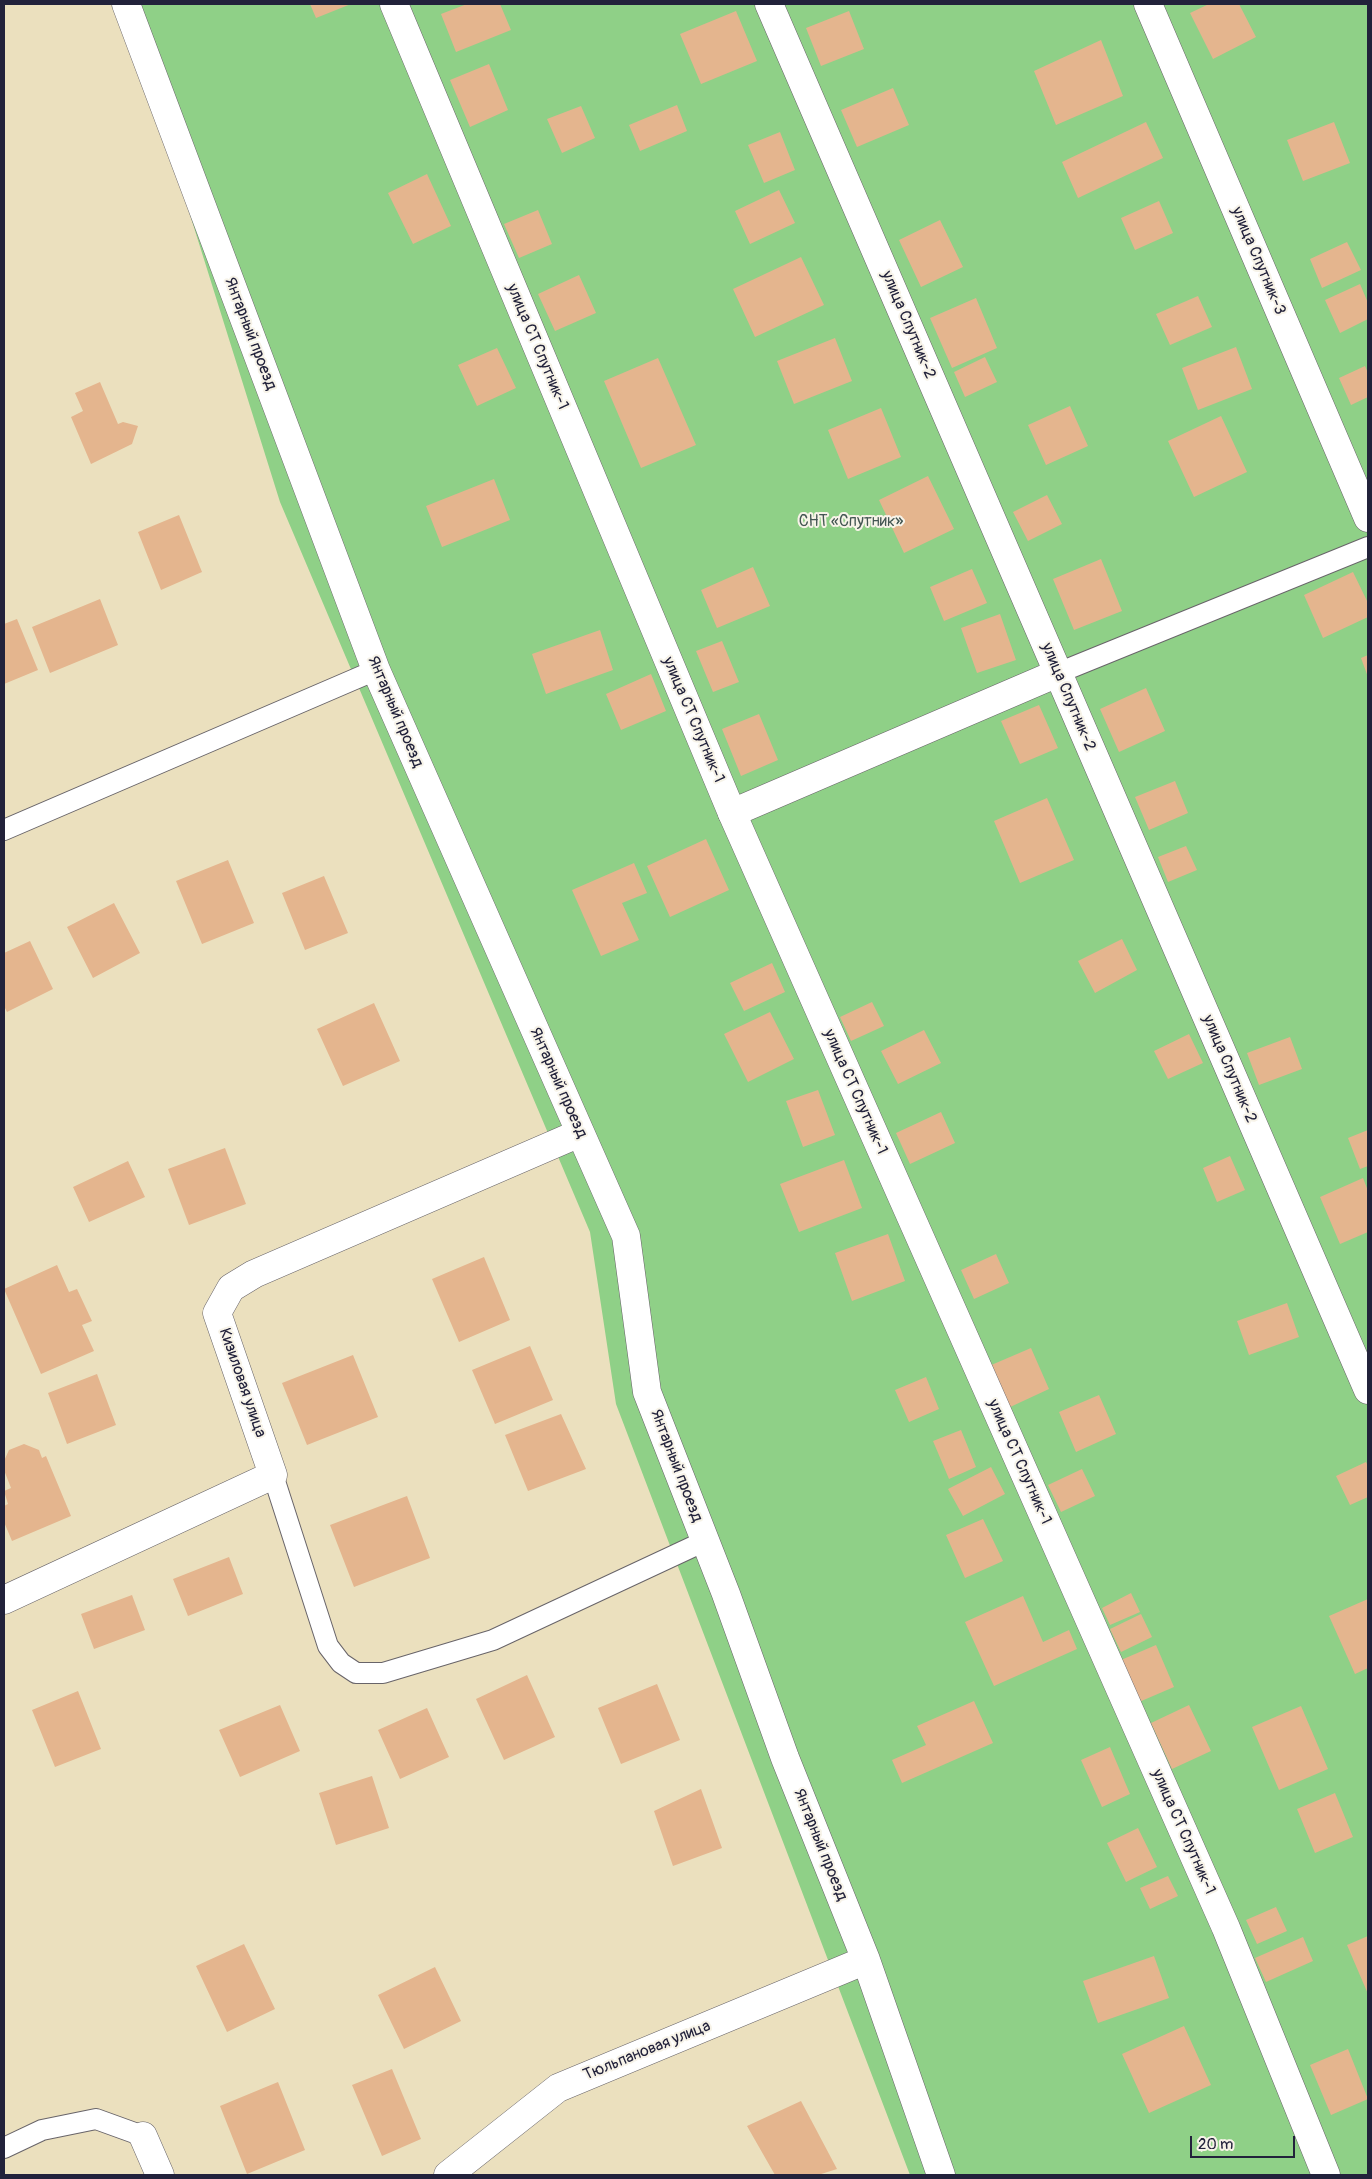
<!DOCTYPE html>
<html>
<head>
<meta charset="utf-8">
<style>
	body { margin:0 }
	#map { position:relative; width:1372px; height:2179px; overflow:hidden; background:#ebe0be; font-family:Pangolin,sans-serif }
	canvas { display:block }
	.frame { position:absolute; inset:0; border:5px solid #22223b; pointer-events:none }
	.scale { position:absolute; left:1190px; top:2136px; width:105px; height:22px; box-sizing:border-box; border:2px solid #22223b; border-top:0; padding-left:6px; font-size:15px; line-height:18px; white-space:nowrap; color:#22223b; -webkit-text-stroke:4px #f7f3e8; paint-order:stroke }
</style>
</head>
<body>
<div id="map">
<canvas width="1372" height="2179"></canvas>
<div class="frame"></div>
<div class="scale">20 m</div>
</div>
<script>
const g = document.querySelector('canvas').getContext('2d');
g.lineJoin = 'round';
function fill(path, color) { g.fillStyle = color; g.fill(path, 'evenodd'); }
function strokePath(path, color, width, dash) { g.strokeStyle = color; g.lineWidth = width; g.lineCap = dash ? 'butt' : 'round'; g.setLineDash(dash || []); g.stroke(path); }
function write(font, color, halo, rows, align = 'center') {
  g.font = font + ' Pangolin,sans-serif'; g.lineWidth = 4; g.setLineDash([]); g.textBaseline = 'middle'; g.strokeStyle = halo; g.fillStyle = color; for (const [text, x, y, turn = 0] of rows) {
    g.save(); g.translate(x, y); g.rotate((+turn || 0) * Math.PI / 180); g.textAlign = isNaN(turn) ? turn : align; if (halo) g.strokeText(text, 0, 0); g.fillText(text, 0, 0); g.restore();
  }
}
fill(new Path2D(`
	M124 4H1368V2175H910L616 1404 590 1232 280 502Z`), '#8fd087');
fill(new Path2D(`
	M310 4H351L316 18Z
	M467 4H500L511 30 456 52 441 14Z
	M1209 4H1239L1256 37 1213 59 1190 13Z
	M736 11 757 61 701 84 680 34Z
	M849 11 864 49 821 66 806 28Z
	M1101 40 1123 96 1056 125 1034 71Z
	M489 64 508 110 470 127 450 80Z
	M893 88 909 125 857 147 841 110Z
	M677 105 687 131 640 151 629 125Z
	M581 106 595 138 562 153 547 119Z
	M1146 122 1163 158 1078 198 1062 162Z
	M1334 122 1350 163 1303 181 1287 140Z
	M780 132 795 170 764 183 748 145Z
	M427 174 451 226 413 244 388 193Z
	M779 190 795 223 750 244 735 211Z
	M1159 201 1173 233 1135 250 1121 218Z
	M538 210 552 244 519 258 504 224Z
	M940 220 963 267 921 287 899 240Z
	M1347 242 1361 270 1322 288 1310 259Z
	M801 257 824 305 755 337 733 289Z
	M579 275 596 313 555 331 538 294Z
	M1360 284 1368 303V319L1340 333 1325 300Z
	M1198 296 1212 327 1170 345 1156 314Z
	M976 298 997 348 952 368 930 318Z
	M835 338 852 381 794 404 777 361Z
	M1236 347 1252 389 1198 410 1182 368Z
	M497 348 516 388 477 406 458 365Z
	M985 357 997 382 965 397 954 372Z
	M658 358 696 445 641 468 604 381Z
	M1365 366 1368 373V397L1351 405 1339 378Z
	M100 382 118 424 123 422 138 426 132 444 91 464 71 417 83 411 75 393Z
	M1070 406 1088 446 1046 465 1028 425Z
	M881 408 901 457 848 479 828 430Z
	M1221 416 1247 472 1194 497 1168 441Z
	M928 476 954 529 904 553 879 500Z
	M494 479 510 520 442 547 426 506Z
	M1047 495 1062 524 1028 541 1013 512Z
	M179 515 202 572 161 590 138 532Z
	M1101 559 1122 611 1074 630 1053 579Z
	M753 567 770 606 717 628 701 590Z
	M972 569 987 603 944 621 930 587Z
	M1353 572 1368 603V617L1323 638 1304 595Z
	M100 599 118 645 50 673 32 627Z
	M1000 614 1016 660 977 673 961 628Z
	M17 619 38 670 4 684V624Z
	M600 630 613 670 546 694 532 654Z
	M722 641 739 682 713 692 696 651Z
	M1368 655V677L1361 658Z
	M651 674 666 711 621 730 606 694Z
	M1146 688 1165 731 1119 752 1100 709Z
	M1039 705 1058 748 1020 764 1001 721Z
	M759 714 778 760 741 776 722 729Z
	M1175 781 1188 813 1149 830 1135 797Z
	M1047 798 1074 860 1020 883 994 821Z
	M706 839 729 890 670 917 647 866Z
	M1186 846 1197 870 1168 882 1158 857Z
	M228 860 254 923 202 944 176 881Z
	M634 863 647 893 622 903 639 940 601 956 572 890Z
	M324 876 348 933 305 950 282 893Z
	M114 903 140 953 93 978 67 927Z
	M1122 939 1137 970 1095 993 1078 961Z
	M30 941 53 989 7 1012 4 1006V953Z
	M772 963 785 992 744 1011 730 983Z
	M872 1002 884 1026 851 1041 840 1017Z
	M374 1003 400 1061 343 1086 317 1029Z
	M770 1012 794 1059 748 1082 724 1034Z
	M924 1030 941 1063 898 1084 881 1051Z
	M1189 1034 1203 1063 1168 1079 1154 1051Z
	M1290 1037 1302 1069 1259 1085 1247 1053Z
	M818 1090 835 1135 803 1147 786 1101Z
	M941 1112 955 1143 910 1164 896 1133Z
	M1368 1130V1166L1360 1169 1348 1138Z
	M225 1148 246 1204 189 1225 168 1169Z
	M1230 1156 1245 1190 1217 1202 1203 1168Z
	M844 1160 862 1208 799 1232 780 1184Z
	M128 1161 145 1197 89 1222 73 1187Z
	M1363 1178 1368 1191V1232L1340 1244 1320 1197Z
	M888 1234 905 1281 852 1301 835 1253Z
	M996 1254 1009 1283 974 1299 961 1270Z
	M484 1257 510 1320 459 1342 432 1279Z
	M57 1265 69 1292 77 1289 92 1321 82 1325 94 1351 41 1374 4 1289Z
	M1287 1303 1299 1337 1249 1355 1237 1321Z
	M530 1346 553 1400 495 1424 472 1370Z
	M1031 1348 1049 1389 1008 1408 989 1366Z
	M353 1355 378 1417 307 1445 282 1383Z
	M97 1374 116 1425 67 1444 48 1393Z
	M926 1377 939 1409 909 1422 895 1390Z
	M1099 1395 1116 1434 1076 1452 1059 1412Z
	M561 1414 586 1469 528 1491 505 1435Z
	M961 1430 976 1467 949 1479 933 1441Z
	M24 1444 39 1450 42 1458 46 1456 71 1516 12 1541 4 1522V1506L8 1504 4 1491 11 1488 4 1470V1461L9 1450Z
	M1366 1462 1368 1466V1497L1350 1505 1336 1476Z
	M991 1467 1005 1494 963 1516 948 1489Z
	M1082 1469 1095 1496 1061 1512 1048 1485Z
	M407 1496 430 1558 354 1587 330 1525Z
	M983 1519 1003 1561 965 1578 946 1535Z
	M229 1557 243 1594 188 1616 173 1579Z
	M1131 1593 1140 1612 1110 1625 1102 1608Z
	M132 1595 145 1630 94 1649 81 1614Z
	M1023 1596 1043 1642 1069 1630 1077 1649 994 1686 965 1622Z
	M1368 1599V1668L1355 1674 1329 1616Z
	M1141 1614 1152 1637 1121 1652 1110 1629Z
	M1156 1645 1174 1687 1139 1702 1121 1660Z
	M527 1675 555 1737 504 1760 476 1699Z
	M657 1684 680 1740 621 1764 598 1708Z
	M78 1691 101 1749 55 1767 32 1710Z
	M974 1701 993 1743 902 1783 892 1760 926 1745 917 1726Z
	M280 1705 300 1751 240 1777 219 1730Z
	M1189 1705 1211 1751 1172 1769 1151 1723Z
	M1301 1706 1328 1769 1279 1790 1252 1727Z
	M427 1708 449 1757 400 1779 378 1730Z
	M1110 1747 1130 1794 1102 1807 1081 1760Z
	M372 1776 389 1828 336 1845 319 1793Z
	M701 1789 722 1848 673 1866 654 1811Z
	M1335 1793 1353 1837 1315 1853 1297 1809Z
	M1138 1828 1157 1867 1126 1882 1107 1843Z
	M1168 1876 1178 1896 1150 1909 1140 1888Z
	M1276 1907 1287 1931 1257 1944 1246 1920Z
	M1368 1936V1994L1347 1945Z
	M1303 1937 1313 1961 1266 1982 1255 1958Z
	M244 1944 275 2009 227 2032 196 1966Z
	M1154 1956 1169 1998 1098 2023 1083 1981Z
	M435 1967 461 2021 404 2049 378 1995Z
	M1184 2026 1211 2085 1149 2113 1122 2054Z
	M1348 2049 1368 2099 1331 2115 1310 2065Z
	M392 2069 421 2139 382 2156 352 2085Z
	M278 2082 305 2150 247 2174 220 2106Z
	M801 2101 837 2169 818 2175H775L747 2126Z`), '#e4b58e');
const service = new Path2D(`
	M1058 673 1368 547
	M4 830 376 670
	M273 1475 328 1646 341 1663 356 1673H383L493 1640 705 1541
	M4 2148 42 2130 96 2119 143 2136`);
const pedestrian = new Path2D(`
	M732 813 1058 673`);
const minor = new Path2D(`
	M126 4 376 670 626 1236 647 1392 726 1594 785 1758 866 1960 941 2175
	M394 4 732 813 1226 1928 1326 2175
	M769 4 1368 1390
	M1148 4 1368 518
	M4 1600 273 1475 217 1313 231 1288 254 1274 580 1133
	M143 2136 160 2175
	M448 2175 558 2088 866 1960`);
strokePath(service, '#686469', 22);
strokePath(pedestrian, '#686469', 29);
strokePath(minor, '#686469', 29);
strokePath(service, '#fff', 20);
strokePath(pedestrian, '#fff', 28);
strokePath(minor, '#fff', 28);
write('16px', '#22223b', '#f7f3e8', [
	["улица Спутник-3",1258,261,67],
	["улица Спутник-2",908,325,67],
	["Янтарный проезд",250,334,69],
	["улица СТ Спутник-1",537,347,67],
	["улица Спутник-2",1068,697,67],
	["Янтарный проезд",395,712,67],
	["улица СТ Спутник-1",693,720,67],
	["улица Спутник-2",1229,1069,67],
	["Янтарный проезд",558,1083,66],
	["улица СТ Спутник-1",855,1092,66],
	["Кизиловая улица",242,1383,71],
	["улица СТ Спутник-1",1019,1462,66],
	["Янтарный проезд",676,1466,69],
	["улица СТ Спутник-1",1183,1832,66],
	["Янтарный проезд",820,1845,68],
	["Тюльпановая улица",647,2051,-22]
]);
write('16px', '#435652', '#f7f3e8', [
	["СНТ «Спутник»",851,522]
]);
</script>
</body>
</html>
